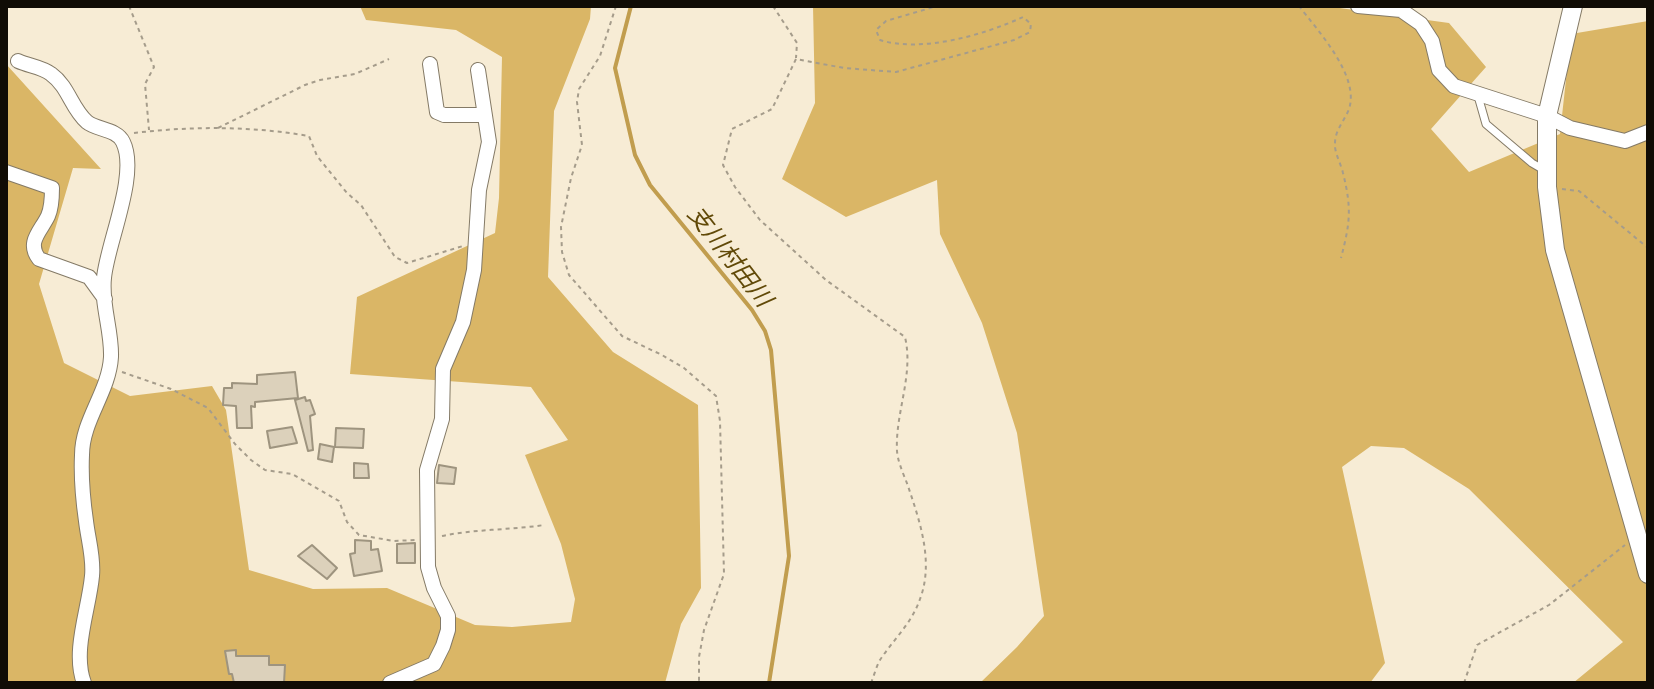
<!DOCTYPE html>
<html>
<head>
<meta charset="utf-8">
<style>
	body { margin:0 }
	#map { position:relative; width:1654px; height:689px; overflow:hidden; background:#f7ecd5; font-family:Karla,sans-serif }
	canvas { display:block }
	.frame { position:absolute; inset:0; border:8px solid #100c05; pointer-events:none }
</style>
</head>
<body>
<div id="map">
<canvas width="1654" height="689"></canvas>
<div class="frame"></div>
</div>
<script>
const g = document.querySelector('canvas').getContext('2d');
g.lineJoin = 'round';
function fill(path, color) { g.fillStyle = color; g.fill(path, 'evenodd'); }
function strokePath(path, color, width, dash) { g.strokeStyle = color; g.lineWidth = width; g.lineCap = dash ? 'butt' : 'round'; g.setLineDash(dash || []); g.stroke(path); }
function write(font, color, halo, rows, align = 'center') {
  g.font = font + ' Karla,"Noto Sans JP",sans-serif'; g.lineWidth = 6; g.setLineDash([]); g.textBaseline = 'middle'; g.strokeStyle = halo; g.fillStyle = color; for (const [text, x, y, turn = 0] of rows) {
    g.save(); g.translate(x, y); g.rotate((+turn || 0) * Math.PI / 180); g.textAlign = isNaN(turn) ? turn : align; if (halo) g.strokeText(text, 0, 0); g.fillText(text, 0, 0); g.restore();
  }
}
fill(new Path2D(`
	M360 6H591L590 19 554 111 548 277 613 352 698 405 701 588 681 624 665 683H6V64L101 169 73 168 39 284 64 363 130 396 212 386 226 410 249 570 313 589 387 588 475 625 512 627 571 622 575 599 561 544 525 455 568 440 531 387 350 374 357 297 495 233 499 198 502 57 456 30 366 20Z
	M813 6H1325L1449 23 1486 67 1431 129 1469 172 1560 134 1571 34 1648 21V683H1573L1623 642 1469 489 1404 448 1371 446 1342 467 1385 663 1370 683H980L1017 647 1044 616 1017 433 982 323 940 234 937 180 846 217 782 179 815 103Z`), '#dab666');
strokePath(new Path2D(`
	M631 6 615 68 635 155 650 185 752 310 765 331 771 350 789 556 769 683`), '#c19d4e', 4);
const building = new Path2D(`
	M295 372 298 398 255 402V407L251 406 252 428H237L236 406 223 405 224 388H232V383L257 384V375Z
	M305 397 306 401 310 400 315 414 310 416 313 450 308 451 295 400Z
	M292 427 297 443 270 448 267 431Z
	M336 428 364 429 363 448 335 447Z
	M320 444 334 447 332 462 318 459Z
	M354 463 368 464 369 478H354Z
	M439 465 456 468 454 484 437 483Z
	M355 540 371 541V550L378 549 382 571 354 576 350 554 355 553Z
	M415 543V563H397V544Z
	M312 545 337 568 327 579 298 556Z
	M236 650V656H269V665H285L284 683H234L232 674H229L225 651Z`);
fill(building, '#dcd1bb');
strokePath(building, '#9e947f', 2);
const service = new Path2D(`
	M1478 96 1486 124 1532 163 1544 170`);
const minor = new Path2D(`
	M1358 6 1401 10 1421 24 1432 41 1439 70 1454 86 1547 116 1570 128 1625 141 1648 132
	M18 61C29 66 42 67 51 74 69 87 71 108 87 122 97 130 117 129 123 142 139 174 107 244 104 278 101 304 112 331 111 357 109 392 82 420 82 455 81 476 83 500 86 521 88 539 94 558 92 576 89 609 72 651 84 683
	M430 64 437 112 444 115H485
	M6 172 52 188C52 197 52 207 48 216 41 231 26 242 39 259L89 277 105 299
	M390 683 434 664 443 646 448 630V616L434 588 428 567 427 470 442 419 443 369 463 322 474 270 479 190 489 142 478 70`);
const tertiary = new Path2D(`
	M1573 6 1547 116V187L1555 250 1648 574`);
strokePath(service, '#847a66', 9);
strokePath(minor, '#847a66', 16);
strokePath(tertiary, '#847a66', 20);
strokePath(new Path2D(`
	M129 6 154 67 145 84 149 130
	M616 6 600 56 579 89 577 102 582 145 571 178 561 227 562 252 569 275 622 336 662 355 684 368 716 396 720 421 724 574 704 630 699 657V683
	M773 6 797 43 796 58
	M1299 6C1318 31 1360 76 1349 109 1345 120 1335 130 1335 143 1334 152 1341 164 1343 173 1352 209 1350 223 1341 258
	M218 128 305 85 320 80 355 74 389 59
	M134 133C192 126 251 126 309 136L317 156 347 193 361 205 395 257 407 263 463 246
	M1562 189 1579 191 1648 248
	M122 372 171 389 208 408 235 444 251 460 265 470 292 474 339 501 347 522 359 535 394 541 416 540
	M442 536C475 529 511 530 544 525
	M871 683C874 676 876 667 880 660 893 640 912 623 920 599 934 562 920 522 908 486 904 475 898 463 897 451 895 413 914 375 905 337L826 280 760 220 735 187 723 165 732 129 772 109 796 59 844 68 896 72 1014 40 1030 32 1031 24 1023 17C984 35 921 53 880 40L876 30 886 21 937 6
	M1464 683 1477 645 1549 605 1625 545`), '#a59c8b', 2, [4, 4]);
strokePath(service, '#fff', 7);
strokePath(minor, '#fff', 14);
strokePath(tertiary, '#fff', 18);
write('italic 24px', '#614908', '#f7ecd5', [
	["支川村田川",729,257,52]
]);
</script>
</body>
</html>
